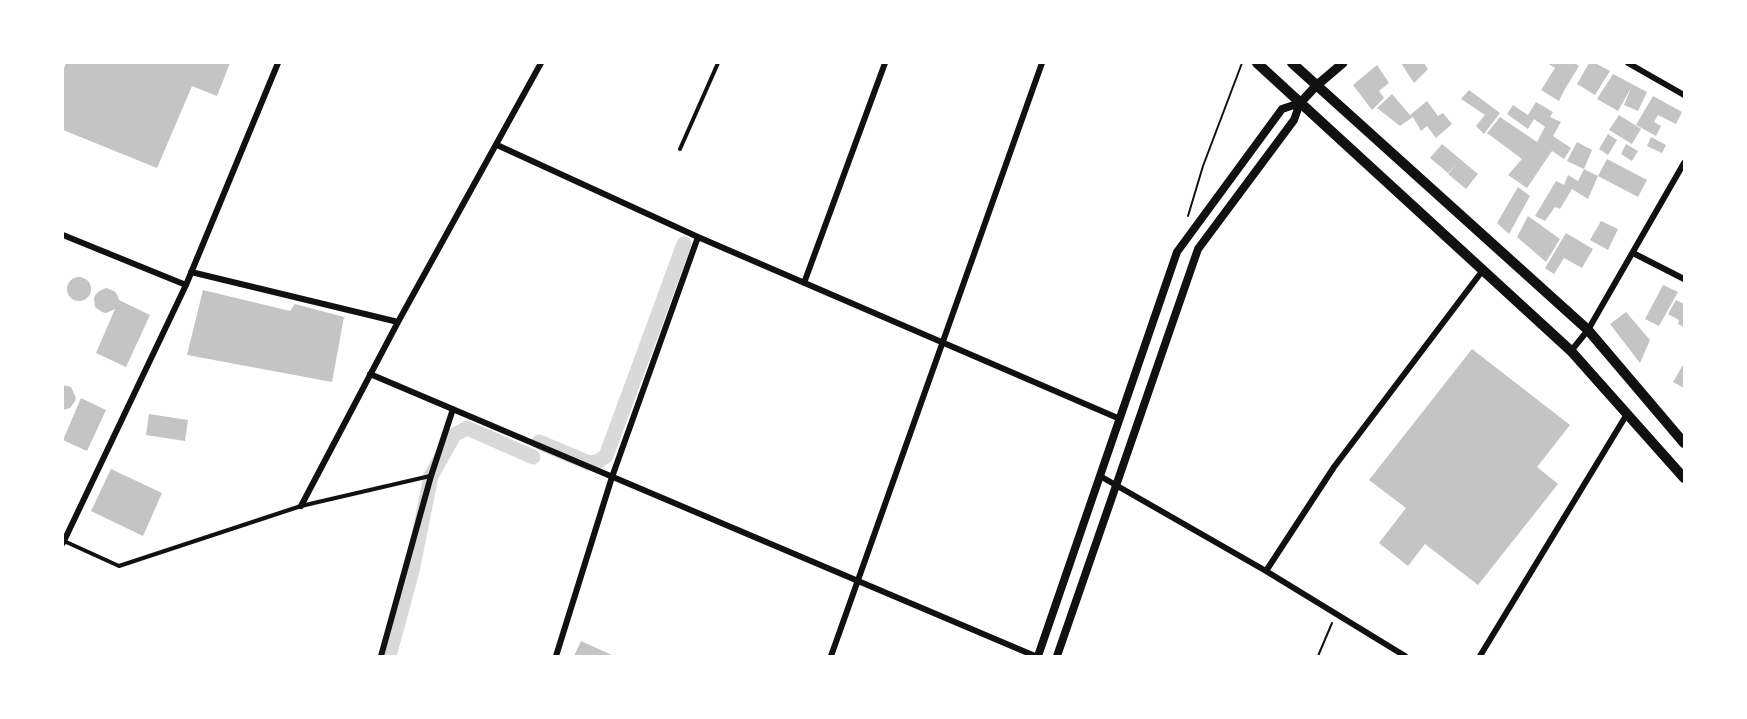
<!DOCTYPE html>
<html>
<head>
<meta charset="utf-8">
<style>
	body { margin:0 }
	#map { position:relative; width:1747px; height:719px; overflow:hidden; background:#fff; font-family:Manrope,sans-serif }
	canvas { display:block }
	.frame { position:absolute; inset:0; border:64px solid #fff; pointer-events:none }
</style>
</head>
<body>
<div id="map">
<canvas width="1747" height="719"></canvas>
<div class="frame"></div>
</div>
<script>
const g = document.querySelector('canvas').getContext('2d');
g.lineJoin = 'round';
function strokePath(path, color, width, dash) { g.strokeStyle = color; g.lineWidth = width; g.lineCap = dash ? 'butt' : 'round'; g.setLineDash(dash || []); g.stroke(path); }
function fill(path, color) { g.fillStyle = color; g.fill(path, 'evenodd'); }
strokePath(new Path2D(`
	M539 442 589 463 597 462 606 456 684 244
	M389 656 412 571 431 476 454 435 467 428 533 457`), '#d9d9d9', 15);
fill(new Path2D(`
	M66 63H230L217 96 192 86 157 168 63 130V71Z
	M1401 63H1424L1428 69 1414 83Z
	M1547 63H1575L1579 66 1565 89 1559 101 1541 90 1555 68Z
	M1589 63H1595L1610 71 1595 95 1577 84Z
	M1377 65 1389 83 1379 91 1384 98 1372 110 1353 85Z
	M1613 74 1647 92 1638 111 1624 105 1631 88 1618 111 1597 99Z
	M1469 90 1500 113 1484 134 1476 126 1485 115 1461 99Z
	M1392 94 1410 115 1427 101 1438 116 1443 113 1452 124 1436 138 1427 126 1421 131 1413 117 1400 126 1377 108Z
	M1653 96 1682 112 1676 124 1658 115 1654 122 1661 126 1656 136 1636 125Z
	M1536 102 1553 112 1550 117 1561 122 1553 136 1571 148 1564 159 1552 151 1527 188 1508 175 1522 159 1487 133 1500 117 1537 142 1545 127 1534 119 1528 129 1507 114 1513 105 1528 115Z
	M1619 115 1641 129 1632 144 1609 130Z
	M1608 134 1617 140 1608 155 1599 149Z
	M1651 137 1666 145 1662 153 1647 146Z
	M1577 142 1592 150 1584 169 1567 161Z
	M1442 144 1478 174 1466 189 1448 174 1458 162 1448 173 1430 158Z
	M1626 144 1638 151 1632 161 1621 154Z
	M1607 159 1647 180 1638 197 1598 176Z
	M1584 169 1598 176 1588 199 1572 189 1560 209 1555 207 1545 221 1535 216 1556 181 1564 185 1568 175 1578 181Z
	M1518 187 1530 196 1509 234 1497 223Z
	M1528 216 1560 239 1546 262 1517 237Z
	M1601 221 1618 229 1608 250 1590 240Z
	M1566 233 1593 249 1582 268 1564 258 1554 274 1545 268Z
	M67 289a12 12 0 1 1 24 0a12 12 0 1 1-24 0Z
	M1663 285 1678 292 1659 326 1645 319Z
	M106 288 114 291 117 294 119 300 150 315 126 367 96 353 115 309 106 313 102 312 95 307 94 298 96 294 99 291Z
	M203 290 290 311 295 304 344 317 332 382 187 355Z
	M1676 300 1684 304V327L1678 324 1679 320 1668 314Z
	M1626 312 1650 340 1640 363 1610 324Z
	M1472 349 1570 425 1537 467 1558 484 1478 585 1425 544 1408 566 1379 543 1406 508 1369 480Z
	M1684 363V388L1673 382Z
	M63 385 71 387 76 398 75 401 70 408 63 410Z
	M81 398 106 410 87 451 63 440Z
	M149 414 188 420 185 441 146 435Z
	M111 469 162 493 143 536 91 511Z
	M581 641 614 656H574Z`), '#c4c4c4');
strokePath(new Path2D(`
	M1188 216 1203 166 1242 63
	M1318 656 1332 623`), '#111', 2);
strokePath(new Path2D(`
	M680 149 718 63
	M64 541 119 566 301 506 430 476`), '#111', 4);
strokePath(new Path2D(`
	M1628 63 1684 95
	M497 145 698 237 1120 419
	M63 235 186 285
	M1633 253 1684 279
	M191 272 398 322
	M804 283 885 63
	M1571 351 1588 330 1684 163
	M370 374 1035 656
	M1100 476 1266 571 1405 656
	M301 506 398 322 541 63
	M63 543 186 285 278 63
	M1266 571 1334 467 1483 270
	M381 656 431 476 453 409
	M556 656 612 477 698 237
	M831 656 1042 63
	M1480 656 1627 414`), '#111', 6);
strokePath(new Path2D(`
	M1038 656 1177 252 1282 109 1300 103
	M1057 656 1198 249 1294 120 1300 103`), '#111', 8);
strokePath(new Path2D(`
	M1300 103 1316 86 1343 63`), '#111', 9);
strokePath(new Path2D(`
	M1257 63 1571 351 1684 478
	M1292 63 1588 330 1684 443`), '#111', 10);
</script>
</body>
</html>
